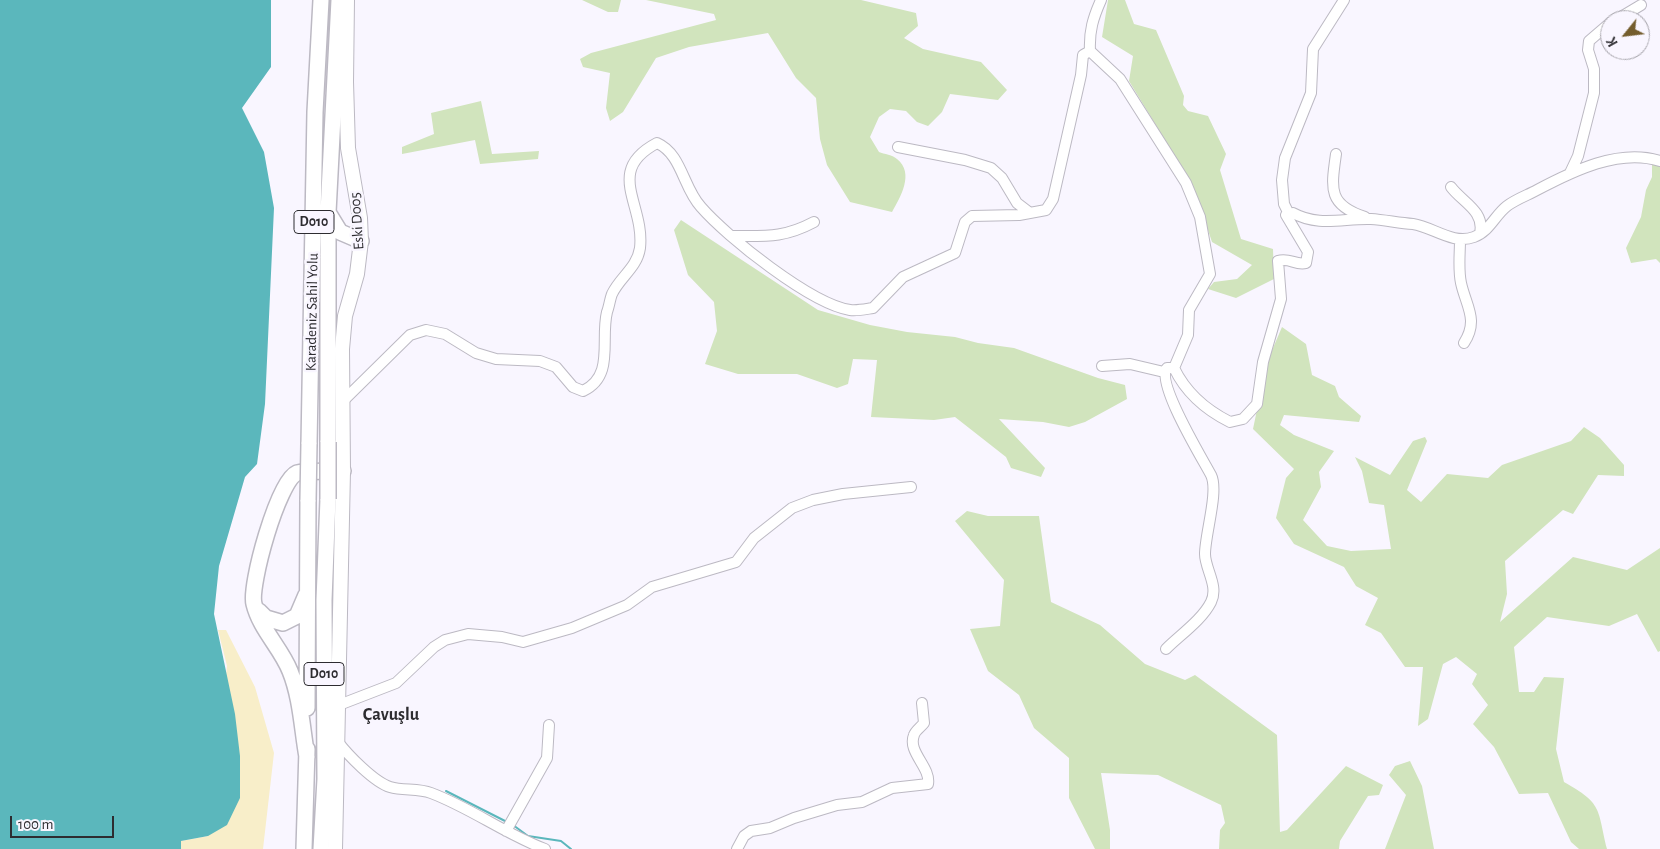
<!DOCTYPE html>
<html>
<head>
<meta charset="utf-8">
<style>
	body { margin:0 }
	#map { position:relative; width:1660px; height:849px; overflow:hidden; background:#f9f6ff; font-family:"Alegreya Sans",sans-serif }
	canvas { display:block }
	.north { position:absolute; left:1600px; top:10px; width:50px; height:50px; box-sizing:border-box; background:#f9f6ff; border:1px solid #a7a5ac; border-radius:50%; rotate:241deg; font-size:14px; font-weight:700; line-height:20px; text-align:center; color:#2d2c30 }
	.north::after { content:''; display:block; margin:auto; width:18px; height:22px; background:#745d2d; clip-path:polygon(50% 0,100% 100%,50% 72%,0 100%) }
	.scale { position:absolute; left:10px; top:816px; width:104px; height:22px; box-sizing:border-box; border:2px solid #2d2c30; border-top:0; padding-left:6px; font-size:15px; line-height:18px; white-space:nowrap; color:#2d2c30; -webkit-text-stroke:4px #f9f6ff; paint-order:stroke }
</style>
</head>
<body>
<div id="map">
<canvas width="1660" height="849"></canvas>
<div class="north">K</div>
<div class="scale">100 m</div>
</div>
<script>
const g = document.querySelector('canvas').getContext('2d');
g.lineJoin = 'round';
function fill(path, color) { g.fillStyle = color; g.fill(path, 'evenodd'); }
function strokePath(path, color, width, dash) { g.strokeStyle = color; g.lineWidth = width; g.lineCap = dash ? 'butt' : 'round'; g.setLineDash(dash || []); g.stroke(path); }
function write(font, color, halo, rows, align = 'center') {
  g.font = font + ' "Alegreya Sans",sans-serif'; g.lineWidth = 5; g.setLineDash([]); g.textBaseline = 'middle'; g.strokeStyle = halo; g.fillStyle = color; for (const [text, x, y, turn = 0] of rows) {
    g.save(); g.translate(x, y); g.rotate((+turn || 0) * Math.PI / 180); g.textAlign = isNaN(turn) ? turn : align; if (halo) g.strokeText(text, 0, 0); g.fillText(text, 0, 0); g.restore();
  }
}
fill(new Path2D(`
	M582 0H621L618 12H608Z
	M646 0H861L916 13 918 26 904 38 923 49 981 62 1007 90 998 100 950 94 942 112 928 126 917 122 906 111 890 109 879 117 870 137 879 152C884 154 893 155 897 159 915 173 900 198 892 212L850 202 827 165 820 139 816 98 796 78 768 33 689 47 656 58 623 112 610 121 606 108 610 73 583 67 580 59 591 53 716 20 714 14Z
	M1108 0H1125L1134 24 1156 30 1184 96 1183 105 1188 111 1208 116 1226 154 1220 170 1241 239 1273 249 1274 279 1236 298 1208 289 1214 282 1237 279 1252 265 1212 242 1194 188 1129 81 1133 56 1102 37Z
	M481 101 492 154 539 151 538 159 480 164 475 140 402 154V147L434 134 431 113Z
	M1652 161 1660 165V263L1656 259 1631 263 1626 248 1641 217 1646 190 1652 177Z
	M681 220 818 310 870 325 907 332 955 337 978 343 1014 348 1098 378 1125 385 1127 399 1085 422 1069 427 1043 422 999 419 1045 468 1041 477 1011 468 1006 457 955 417 934 420 871 417 877 360 853 359 848 384 837 388 797 374H738L705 364 717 331 714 302 688 275 674 230Z
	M1282 327 1306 344 1312 375 1335 386 1339 397 1361 416 1359 422 1284 415 1280 425 1294 435 1334 451 1319 472 1321 487 1303 520 1327 546 1351 551 1391 549 1384 505 1369 503 1362 471 1355 457 1390 475 1413 441 1425 437 1427 441 1407 490 1421 502 1447 474 1488 478 1502 465 1571 441 1584 427 1600 438 1624 465V476L1598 475 1573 514 1563 510 1505 561 1507 594 1500 622 1573 557 1627 570 1660 548V651L1658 652 1637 614 1609 626 1547 617 1514 647 1519 692H1534L1544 677 1564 678 1556 749 1564 782C1603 804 1597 808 1607 849H1579L1571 842 1548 793 1519 794 1494 747 1473 724 1488 705 1472 684 1477 674 1456 657 1443 664 1428 719 1418 726 1423 667H1405L1381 633 1365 625 1378 598 1356 586 1344 567 1294 544 1276 518 1286 478 1294 469 1253 429 1267 362Z
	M967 511 988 516H1039L1051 602 1100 625 1145 664 1185 680 1195 675 1277 735 1280 832 1287 830 1346 766 1383 785 1379 795 1368 796 1340 841 1339 849H1219L1220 830 1225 823 1221 805 1158 775 1101 773 1110 830V849H1095L1069 798V758L1034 728 1019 695 988 671 970 629 1000 626 1004 580 955 521Z
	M1410 761 1422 786 1434 849H1385L1406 795 1389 775 1395 766Z`), '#d1e4bd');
fill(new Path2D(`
	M218 630H226L255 687 274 753 263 849H181V841L208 836 227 666Z`), '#f8eec9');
fill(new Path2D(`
	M0 0H271V67L242 108 264 152 274 208 265 404 257 464 245 477 219 566 214 614 235 714 240 756V798L227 825 208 836 181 841V849H0Z`), '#5bb7bc');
strokePath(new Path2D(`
	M446 791 507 822
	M513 825 528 836 561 841 571 849`), '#5bb7bc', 2);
const minor = new Path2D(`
	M1616 20 1641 5
	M1090 51C1089 31 1093 18 1101 0
	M898 147 965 160 991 168 1002 178 1017 203 1030 213
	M1336 154C1331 189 1328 205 1365 217
	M1570 173 1578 156 1594 93V69L1588 50 1589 41 1610 23
	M1451 187C1462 202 1485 211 1480 233
	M1289 214 1284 204 1282 180 1285 158 1311 93 1313 49 1344 0
	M733 236C766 236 784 238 814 222
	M1460 240C1460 254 1458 269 1461 283 1466 306 1479 320 1464 343
	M1102 366 1130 364 1164 372
	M341 403 410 335 426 330 445 334 476 353 496 359 540 361 556 367 573 387 583 391C615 376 600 340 607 312 609 307 610 299 612 294 620 277 637 268 640 248 645 204 604 171 657 143 682 154 683 188 701 207 727 237 811 304 850 310 857 311 866 309 873 308L903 277 955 253 965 222 972 216 1019 215 1046 210 1053 199 1081 75 1083 55 1090 51 1120 79 1186 183 1200 217 1210 274 1189 310 1188 335 1174 368C1186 393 1206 410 1230 422L1243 419 1257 404 1263 362 1281 299 1278 261C1289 257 1296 266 1306 263L1308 252 1286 215 1293 213C1318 227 1344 218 1371 219 1385 220 1399 223 1413 224 1433 227 1453 245 1474 237 1490 231 1495 215 1507 206 1516 199 1528 195 1537 190 1573 171 1619 148 1660 161
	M1166 649C1180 635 1202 620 1211 602 1219 586 1205 569 1205 554 1205 534 1219 491 1211 475 1202 458 1156 383 1167 368H1174
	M339 705 396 683 434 647 445 640 468 634 502 637 523 642 572 628 627 605 652 587 736 562 754 538 792 508 813 500 843 494 911 487
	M338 742C348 755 374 782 390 787 403 791 418 788 431 793 471 808 505 834 545 849
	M506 831 547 758 549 725
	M737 849 744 836 751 831 770 828 794 818 837 805 862 802 892 788 928 784C931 767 907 752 914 735 915 731 921 727 924 723L922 703`);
const major = new Path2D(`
	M335 849 343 471 342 349 345 316 357 274 361 241 360 218 348 148 346 82 347 0`);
const highway = new Path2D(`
	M329 214 340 232 361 241
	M328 442V212L339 0
	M309 444 315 112 321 0
	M259 611 266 618 283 623 297 616 306 595
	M307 708 308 500
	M307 757C302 729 301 698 290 671 281 648 260 629 254 604 249 586 278 481 297 473 307 470 331 472 343 471
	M304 849 307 749
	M321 849 325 779 324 600 328 499`);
strokePath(minor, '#bcb9c3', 12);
strokePath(major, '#bcb9c3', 16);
strokePath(highway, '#bcb9c3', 18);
strokePath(minor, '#fff', 10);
strokePath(major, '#fff', 14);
strokePath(highway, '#fff', 15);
const highwayBridge = new Path2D(`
	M328 442V499
	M308 500 309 444`);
strokePath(highwayBridge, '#bcb9c3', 18, []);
strokePath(highwayBridge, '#fff', 15);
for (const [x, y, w] of [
	[314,222,40],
	[324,674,40]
]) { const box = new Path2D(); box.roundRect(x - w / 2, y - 11.5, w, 23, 4); g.fillStyle = '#f9f6ff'; g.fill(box); strokePath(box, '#2d2c30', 1); }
write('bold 14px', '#2d2c30', null, [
	["D010",314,222],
	["D010",324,674]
]);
write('15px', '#2d2c30', '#f9f6ff', [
	["Eski D005",357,221,-94],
	["Karadeniz Sahil Yolu",312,312,-89]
]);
write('bold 18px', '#2d2c30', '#f9f6ff', [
	["Çavuşlu",391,715]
]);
</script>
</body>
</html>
